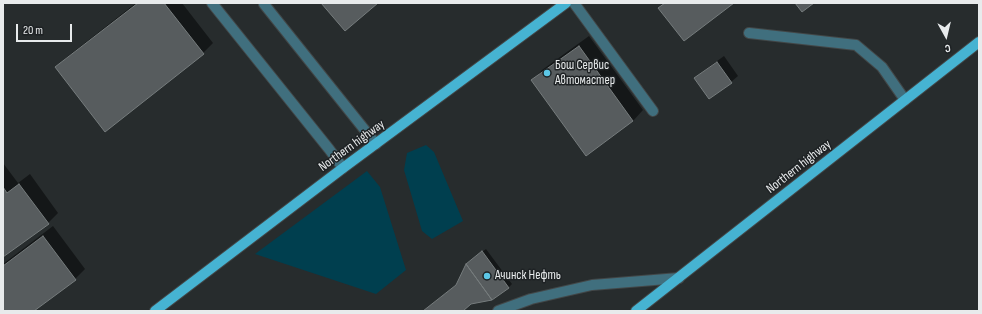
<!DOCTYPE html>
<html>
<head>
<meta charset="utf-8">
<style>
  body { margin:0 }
  #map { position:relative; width:982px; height:314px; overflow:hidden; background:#272c2d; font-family:"Sofia Sans Condensed",sans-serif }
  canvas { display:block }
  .frame { position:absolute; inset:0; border:4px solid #e8ebec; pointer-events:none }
  .north { position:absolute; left:926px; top:16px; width:40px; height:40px; -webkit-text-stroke:3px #1e2224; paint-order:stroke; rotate:172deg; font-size:11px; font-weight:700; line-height:16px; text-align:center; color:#e8ebec }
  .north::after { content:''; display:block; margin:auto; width:14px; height:18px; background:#e8ebec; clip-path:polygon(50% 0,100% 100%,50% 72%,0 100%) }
  .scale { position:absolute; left:16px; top:24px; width:56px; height:18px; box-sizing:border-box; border:2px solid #e8ebec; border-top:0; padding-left:5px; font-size:12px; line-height:14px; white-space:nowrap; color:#e8ebec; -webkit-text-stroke:3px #1e2224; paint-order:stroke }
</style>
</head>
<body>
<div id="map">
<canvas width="982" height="314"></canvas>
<div class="frame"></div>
<div class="north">С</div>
<div class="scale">20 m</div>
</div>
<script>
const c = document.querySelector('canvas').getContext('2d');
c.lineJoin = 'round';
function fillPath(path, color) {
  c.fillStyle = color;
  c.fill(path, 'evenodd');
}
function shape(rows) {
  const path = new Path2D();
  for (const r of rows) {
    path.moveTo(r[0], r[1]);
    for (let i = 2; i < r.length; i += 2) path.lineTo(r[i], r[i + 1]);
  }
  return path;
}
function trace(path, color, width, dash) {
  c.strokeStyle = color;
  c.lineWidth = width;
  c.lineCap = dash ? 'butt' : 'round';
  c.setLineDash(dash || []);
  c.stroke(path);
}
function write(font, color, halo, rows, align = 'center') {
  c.font = font + ' "Sofia Sans Condensed",sans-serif';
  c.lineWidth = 3;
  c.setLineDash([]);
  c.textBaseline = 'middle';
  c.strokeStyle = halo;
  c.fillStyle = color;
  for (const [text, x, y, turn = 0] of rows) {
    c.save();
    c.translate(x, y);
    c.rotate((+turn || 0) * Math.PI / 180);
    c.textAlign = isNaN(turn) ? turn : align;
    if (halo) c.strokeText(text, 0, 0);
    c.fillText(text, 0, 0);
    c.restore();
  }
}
const green = shape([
  [426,145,434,152,463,221,432,239,422,231,404,170,407,153],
  [367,171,380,187,406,270,376,294,255,254]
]);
const shadow = shape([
  [136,3,182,3,213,43,203,53,56,67,67,57],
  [589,36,643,110,633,121,586,154,532,81,542,70],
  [724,56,738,76,731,82,695,78,702,72],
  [3,163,18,183,30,174,58,213,48,223,3,256],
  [53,226,85,269,75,279,32,311,3,311,3,264],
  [486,249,512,284,509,287,492,299,471,303,461,311,423,311,457,284,466,264]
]);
const building = shape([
  [138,3,164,3,204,54,105,132,55,67,138,3],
  [321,3,378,3,345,31,321,3],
  [665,3,734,3,684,41,658,8,665,3],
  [795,3,814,3,802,12,795,3],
  [579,46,633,121,586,156,531,80,579,46],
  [717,62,732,83,709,99,694,78,717,62],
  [19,184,49,224,3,257,3,187,7,193,19,184],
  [43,236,76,280,34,311,3,311,3,266,43,236],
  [482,251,509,288,492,300,466,264,482,251],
  [466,264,492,300,471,304,463,311,423,311,456,285,466,264]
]);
const minor = shape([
  [212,3,329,149,343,168],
  [574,3,653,111],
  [264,4,376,144],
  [749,33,856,45,882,67,905,100],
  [498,311,531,299,592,285,679,278]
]);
const major = shape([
  [155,311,343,168,566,3],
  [636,311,979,42]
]);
const markers = [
  [547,73,4,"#5cc7e7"],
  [487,276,4,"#5cc7e7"]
];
const poiNames = [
  ["Бош Сервис",555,66],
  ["Автомастер",555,81],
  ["Ачинск Нефть",495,276]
];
const streetNames = [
  ["Northern highway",352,146,-36],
  ["Northern highway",799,167,-38]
];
fillPath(green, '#003f4f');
fillPath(shadow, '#0007');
fillPath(building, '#575c5e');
trace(building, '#767c7d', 1);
trace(minor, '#424748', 12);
trace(major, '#424748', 12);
trace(minor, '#406f7e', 10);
trace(major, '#46b3d2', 10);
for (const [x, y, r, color] of markers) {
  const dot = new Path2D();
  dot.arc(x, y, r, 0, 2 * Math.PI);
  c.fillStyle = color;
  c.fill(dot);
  trace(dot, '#1e2224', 1.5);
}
write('13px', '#e8ebec', '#1e2224', poiNames, 'left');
write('13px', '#e8ebec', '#1e2224', streetNames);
</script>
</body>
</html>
